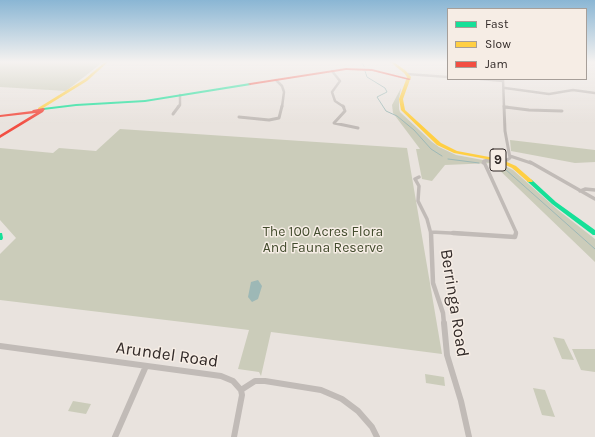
<!DOCTYPE html>
<html>
<head>
<meta charset="utf-8">
<style>
  body { margin:0 }
  #map { position:relative; width:595px; height:437px; overflow:hidden; background:#e9e3de; font-family:Karla,sans-serif }
  canvas { display:block }
  .legend { position:absolute; left:447px; top:8px; width:140px; height:72px; box-sizing:border-box; background:#f6ede5; border:1px solid #a79f99; margin:0; padding:5px 7px; list-style:none; font-size:12px; color:#312927 }
  .legend li { display:flex; align-items:center; gap:8px; height:20px }
  .legend b { width:20px; border:1px solid #a79f99 }
</style>
</head>
<body>
<div id="map">
<canvas width="595" height="437"></canvas>
<ul class="legend">
<li><b style="height:5px;background:#16e098"></b>Fast</li>
<li><b style="height:5px;background:#ffcf43"></b>Slow</li>
<li><b style="height:5px;background:#f24e42"></b>Jam</li>
</ul>
</div>
<script>
const c = document.querySelector('canvas').getContext('2d');
c.lineJoin = 'round';
function fillPath(path, color) {
  c.fillStyle = color;
  c.fill(path, 'evenodd');
}
function shape(rows) {
  const path = new Path2D();
  for (const r of rows) {
    path.moveTo(r[0], r[1]);
    for (let i = 2; i < r.length; i += 2) path.lineTo(r[i], r[i + 1]);
  }
  return path;
}
function trace(path, color, width, dash) {
  c.strokeStyle = color;
  c.lineWidth = width;
  c.lineCap = dash ? 'butt' : 'round';
  c.setLineDash(dash || []);
  c.stroke(path);
}
function write(font, color, halo, rows, align = 'center') {
  c.font = font + ' Karla,sans-serif';
  c.lineWidth = 3;
  c.setLineDash([]);
  c.textBaseline = 'middle';
  c.strokeStyle = halo;
  c.fillStyle = color;
  for (const [text, x, y, turn = 0] of rows) {
    c.save();
    c.translate(x, y);
    c.rotate((+turn || 0) * Math.PI / 180);
    c.textAlign = isNaN(turn) ? turn : align;
    if (halo) c.strokeText(text, 0, 0);
    c.fillText(text, 0, 0);
    c.restore();
  }
}
const green = shape([
  [0,62,103,62,66,91,0,87],
  [401,88,399,99,399,109,400,112,432,142,439,147,456,155,499,163,513,170,558,210,595,239,595,262,492,163,445,165,432,181,422,179,416,149,420,149,393,113,392,105],
  [120,129,407,148,442,354,271,332,261,376,259,372,238,369,249,330,0,300,0,254,16,238,0,220,0,148,53,153,59,148,96,151],
  [510,140,595,150,595,162,575,163,511,151],
  [553,337,564,339,574,360,562,359],
  [572,349,595,349,595,372,581,370],
  [425,374,444,377,445,386,426,383],
  [533,388,545,390,555,417,542,415],
  [73,401,91,404,86,414,68,411]
]);
const water = shape([
  [258,280,262,286,258,299,252,302,248,297,251,282]
]);
const stream = shape([
  [361,62,364,66],
  [365,71,367,77,385,88,387,92,377,97,386,111,397,116,414,130,431,149,442,156],
  [448,159,479,163],
  [499,168,505,169,595,249]
]);
const streetFar4 = shape([
  [332,71,340,81,332,92,335,101,344,107],
  [407,74,448,77],
  [480,79,503,81],
  [503,79,504,107],
  [276,80,282,86,284,92,282,107],
  [505,88,549,94,573,90,595,93],
  [178,107,180,105,180,95],
  [505,107,508,107]
]);
const streetFar3 = shape([
  [343,106,345,111,334,123,358,128],
  [505,107,529,110,562,111],
  [173,114,179,106],
  [239,117,269,120,279,118,282,106],
  [510,156,531,163],
  [483,163,484,161,488,160,504,162,510,158,505,131,504,106]
]);
const streetFar2 = shape([
  [484,162,516,232,516,234],
  [530,162,595,199],
  [419,177,415,179,419,186,418,201,427,219,431,234],
  [580,191,585,189,595,190],
  [431,232,470,234]
]);
const streetFar1 = shape([
  [431,233,433,283,443,313,444,324],
  [453,233,515,237,516,233]
]);
const street = shape([
  [444,323,447,355,461,401,469,437],
  [0,346,221,376,233,381,241,390,255,381,265,381,321,390,342,399,358,411,372,427,377,437],
  [115,437,146,366],
  [234,437,242,395,241,390]
]);
const fast = shape([
  [250,83,251,83,251,85,145,102,76,106,43,110,41,109,43,108,76,104,145,100,250,83],
  [530,179,532,180,556,202,595,230,595,235,593,235,552,204,528,182,527,181,530,179],
  [0,233,2,233,3,238,2,240,0,240,0,233]
]);
const slow = shape([
  [105,62,108,62,87,81,40,110,38,110,38,108,85,79,105,62],
  [390,62,394,62,406,71,411,77,403,99,405,110,441,143,457,151,500,159,516,166,532,180,533,181,532,182,528,182,512,168,497,161,454,153,437,145,401,110,399,99,407,77,404,73,390,62]
]);
const jam = shape([
  [346,68,372,69,411,79,409,80,372,71,346,70,250,85,248,84,250,83,346,68],
  [43,108,45,109,43,112,0,138,0,135,36,113,0,117,0,115,32,111,33,110,43,108]
]);
const shields = [
  [498,160,16]
];
const shieldNames = [
  ["9",498,160]
];
const parkNames = [
  ["The 100 Acres Flora",323,232],
  ["And Fauna Reserve",323,248]
];
const nearStreetnames = [
  ["Berringa Road",454,303,81],
  ["Arundel Road",167,355,8]
];
fillPath(green, '#cbccba');
fillPath(water, '#9db8b6');
trace(stream, '#9db8b6', 1);
trace(streetFar4, '#c1bbb7', 2.5);
trace(streetFar3, '#c1bbb7', 3);
trace(streetFar2, '#c1bbb7', 3.5);
trace(streetFar1, '#c1bbb7', 4.5);
trace(street, '#c1bbb7', 6);
fillPath(fast, '#16e098');
fillPath(slow, '#ffcf43');
fillPath(jam, '#f24e42');
const sky = c.createLinearGradient(0, 0, 0, 124);
sky.addColorStop(0, '#8ab6d4');
sky.addColorStop(0.5, '#f5f2f0');
sky.addColorStop(1, '#f5f2f000');
c.fillStyle = sky;
c.fillRect(0, 0, 595, 124);
for (const [x, y, w] of shields) {
  const box = new Path2D();
  box.roundRect(x - w / 2, y - 11, w, 22, 3);
  c.fillStyle = '#f6ede5';
  c.fill(box);
  trace(box, '#312927', 1);
}
write('bold 13px', '#312927', null, shieldNames);
write('14px', '#434c2e', '#f6ede5', parkNames);
write('17px', '#312927', '#f6ede5', nearStreetnames);
</script>
</body>
</html>
